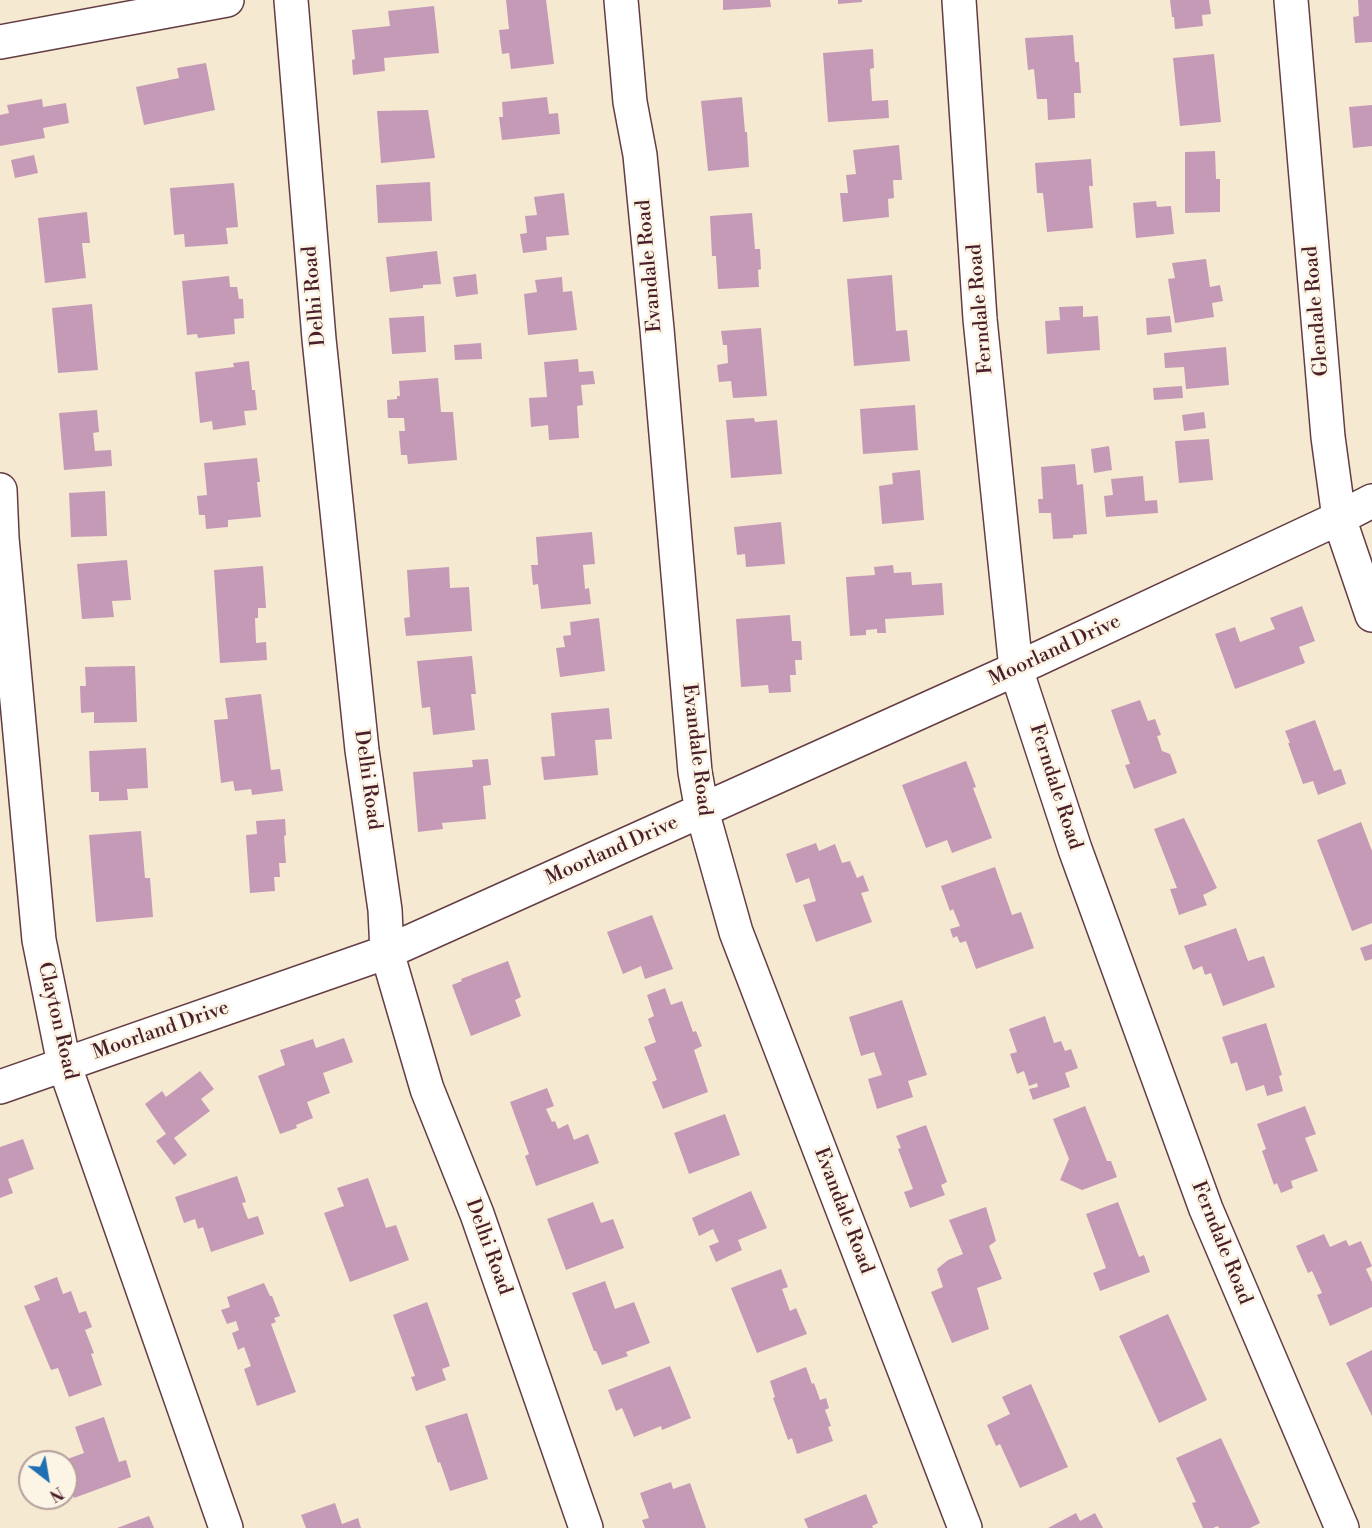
<!DOCTYPE html>
<html>
<head>
<meta charset="utf-8">
<style>
  body { margin:0 }
  #map { position:relative; width:1372px; height:1528px; overflow:hidden; background:#f6e9d1; font-family:"Libre Bodoni",serif }
  canvas { display:block }
  .north { position:absolute; left:18px; top:1450px; width:60px; height:60px; box-sizing:border-box; background:#fcf5e5; border:2px solid #b59f9b; border-radius:50%; rotate:149deg; font-size:16px; font-weight:700; line-height:24px; text-align:center; color:#4a1f2b }
  .north::after { content:''; display:block; margin:auto; width:21px; height:27px; background:#1f6fb2; clip-path:polygon(50% 0,100% 100%,50% 72%,0 100%) }
</style>
</head>
<body>
<div id="map">
<canvas width="1372" height="1528"></canvas>
<div class="north">N</div>
</div>
<script>
const c = document.querySelector('canvas').getContext('2d');
c.lineJoin = 'round';
function fillPath(path, color) {
  c.fillStyle = color;
  c.fill(path, 'evenodd');
}
function shape(rows) {
  const path = new Path2D();
  for (const r of rows) {
    path.moveTo(r[0], r[1]);
    for (let i = 2; i < r.length; i += 2) path.lineTo(r[i], r[i + 1]);
  }
  return path;
}
function trace(path, color, width, dash) {
  c.strokeStyle = color;
  c.lineWidth = width;
  c.lineCap = dash ? 'butt' : 'round';
  c.setLineDash(dash || []);
  c.stroke(path);
}
function write(font, color, halo, rows, align = 'center') {
  c.font = font + ' "Libre Bodoni",serif';
  c.lineWidth = 5;
  c.setLineDash([]);
  c.textBaseline = 'middle';
  c.strokeStyle = halo;
  c.fillStyle = color;
  for (const [text, x, y, turn = 0] of rows) {
    c.save();
    c.translate(x, y);
    c.rotate((+turn || 0) * Math.PI / 180);
    c.textAlign = isNaN(turn) ? turn : align;
    if (halo) c.strokeText(text, 0, 0);
    c.fillText(text, 0, 0);
    c.restore();
  }
}
const building = shape([
  [506,0,546,0,554,64,511,69,509,53,502,54,499,30,509,29],
  [723,0,770,0,771,7,723,10],
  [838,0,862,0,862,2,838,4],
  [1170,0,1209,0,1211,14,1202,15,1203,26,1175,29,1174,17,1172,17],
  [1358,0,1372,0,1372,42,1355,43,1353,17,1359,16],
  [434,6,439,53,384,58,385,71,353,75,352,60,355,59,352,30,390,26,388,11],
  [1073,35,1075,62,1079,62,1081,93,1074,93,1075,118,1048,120,1047,99,1037,99,1034,69,1028,70,1025,38],
  [873,49,874,68,870,69,872,101,888,100,889,118,828,122,823,53],
  [1214,54,1221,122,1180,126,1173,58],
  [206,63,215,110,144,125,136,87,179,78,177,68],
  [547,97,549,114,558,113,560,134,502,140,499,117,503,117,502,102],
  [742,97,745,132,747,132,749,167,708,171,701,101],
  [42,99,43,107,66,103,69,123,43,128,45,138,0,146,0,115,9,113,7,105],
  [1372,105,1372,146,1353,148,1349,107],
  [428,110,435,158,381,163,377,111],
  [899,145,902,180,893,180,894,198,888,199,889,217,843,222,840,193,848,193,846,175,856,174,853,150],
  [1215,151,1216,179,1220,179,1220,212,1185,213,1185,152],
  [34,155,38,173,15,178,11,160],
  [1091,159,1093,186,1089,186,1093,228,1047,232,1043,193,1037,193,1035,163],
  [430,182,432,221,378,223,376,185],
  [234,183,238,227,226,228,228,244,185,247,184,234,174,235,170,188],
  [564,193,569,235,546,237,547,250,523,253,520,234,527,233,525,216,537,215,534,197],
  [1156,201,1157,207,1171,206,1174,234,1136,238,1133,203],
  [87,212,90,243,82,243,86,278,45,283,38,218],
  [752,213,755,249,760,249,761,269,758,270,759,287,718,289,716,256,712,256,710,216],
  [437,251,441,284,423,285,423,288,390,292,386,257],
  [1206,259,1210,287,1220,285,1223,301,1212,303,1214,317,1175,323,1168,279,1175,278,1172,263],
  [476,274,478,294,456,297,453,277],
  [892,275,896,331,907,330,910,361,854,366,847,279],
  [229,276,230,287,237,287,239,299,243,299,244,318,234,319,235,334,198,338,197,334,187,335,182,281],
  [562,277,563,292,572,291,577,330,528,335,524,294,537,292,535,280],
  [92,304,98,370,58,373,52,308],
  [1083,306,1083,317,1098,316,1100,350,1047,354,1045,321,1060,320,1059,307],
  [424,316,426,352,392,354,389,318],
  [1170,316,1172,332,1147,335,1146,318],
  [761,328,767,396,733,398,731,381,719,382,717,365,728,363,727,345,723,345,721,331],
  [481,343,482,359,455,360,454,345],
  [1226,347,1229,385,1186,389,1184,367,1165,368,1164,353],
  [578,359,579,372,593,371,595,384,581,385,583,405,577,406,579,438,549,440,548,425,531,427,529,398,547,397,544,362],
  [249,361,252,390,255,390,257,410,244,411,246,425,213,430,212,421,200,423,195,372,234,367,233,363],
  [438,378,441,412,453,412,457,460,408,464,407,455,401,455,399,431,405,431,404,418,388,418,387,400,397,399,397,396,400,396,399,381],
  [1182,386,1183,398,1154,400,1153,388],
  [915,405,918,450,863,454,860,409],
  [97,410,99,432,93,433,95,451,111,450,112,466,64,470,59,413],
  [1204,412,1206,428,1184,431,1182,415],
  [754,418,755,422,777,420,782,474,731,478,726,420],
  [1209,439,1213,480,1179,483,1175,441],
  [1109,446,1112,470,1094,473,1091,449],
  [257,458,260,482,257,482,261,517,228,520,228,527,206,529,205,515,199,515,197,496,207,495,204,463],
  [1075,464,1077,485,1083,484,1087,534,1073,535,1073,538,1053,539,1051,513,1039,513,1038,499,1043,499,1041,467],
  [920,470,924,520,882,524,879,486,893,484,892,473],
  [1143,476,1145,501,1157,500,1158,513,1106,517,1104,496,1113,495,1111,479],
  [105,491,107,536,71,537,69,493],
  [781,522,785,564,746,567,745,554,737,555,734,527],
  [592,532,595,564,583,565,585,589,589,588,591,604,541,609,538,584,533,585,531,565,538,565,536,537],
  [127,560,131,600,112,601,114,617,82,619,77,564],
  [893,565,894,573,911,572,912,585,942,583,944,615,885,619,886,633,877,633,877,629,866,630,866,635,850,636,846,577,875,575,874,567],
  [263,566,266,608,258,608,258,618,255,618,256,643,266,642,267,660,220,663,214,570],
  [449,567,450,588,469,587,472,631,406,636,404,618,410,617,407,570],
  [1302,606,1315,641,1299,647,1305,663,1235,689,1215,634,1235,627,1240,642,1275,629,1270,618],
  [790,615,792,641,801,641,802,660,795,660,796,675,790,675,791,692,769,693,768,685,741,687,736,619],
  [599,618,605,671,560,677,556,648,565,647,563,636,571,635,570,622],
  [472,656,476,694,471,694,475,730,433,735,430,707,422,708,417,661],
  [135,666,137,722,94,723,94,712,81,713,80,686,86,686,85,667],
  [261,694,271,770,280,769,283,791,252,795,251,789,235,791,233,781,221,783,214,720,228,719,225,698],
  [1140,700,1148,721,1155,719,1161,735,1157,736,1162,751,1170,754,1177,773,1134,789,1125,765,1130,764,1111,710],
  [609,708,612,739,595,740,598,775,544,780,541,757,555,756,551,713],
  [1315,720,1334,771,1341,769,1346,784,1318,795,1313,781,1303,784,1288,743,1290,743,1285,731],
  [146,748,148,788,127,789,128,800,99,801,99,792,91,792,89,751],
  [488,759,491,785,483,786,486,819,442,823,443,829,418,832,413,772,473,767,472,760],
  [966,761,976,787,973,788,992,838,952,853,947,840,926,848,902,785],
  [1184,818,1217,888,1203,895,1207,905,1179,915,1170,889,1177,888,1154,829],
  [285,819,286,835,284,836,286,863,279,863,280,877,274,877,275,891,250,893,246,835,257,834,256,821],
  [1361,822,1372,851,1372,923,1352,931,1317,840],
  [141,831,145,878,150,878,153,917,96,922,89,835],
  [816,843,819,851,835,844,842,863,850,861,857,878,863,875,869,891,861,893,872,922,816,942,803,905,816,901,809,878,796,883,786,854],
  [995,867,1012,915,1021,912,1034,948,976,969,966,941,960,943,957,936,953,938,950,929,960,926,953,909,950,911,941,886],
  [652,915,673,969,645,979,641,966,623,974,607,932],
  [1236,928,1248,961,1264,956,1275,987,1223,1006,1211,973,1205,975,1202,966,1193,970,1184,946],
  [1372,944,1372,959,1365,961,1360,948],
  [508,961,521,997,515,1000,521,1016,471,1036,452,985,462,981,461,979],
  [665,988,671,1005,682,1001,693,1032,696,1031,702,1046,694,1050,708,1092,663,1109,652,1082,657,1080,644,1047,656,1042,648,1019,654,1016,647,995],
  [902,1000,927,1075,908,1081,913,1097,877,1109,868,1079,882,1075,874,1052,861,1056,849,1017],
  [1045,1016,1054,1043,1061,1041,1065,1051,1071,1049,1078,1068,1065,1073,1070,1087,1033,1100,1029,1089,1038,1087,1037,1083,1029,1086,1024,1071,1017,1074,1010,1054,1017,1052,1009,1029],
  [1266,1023,1282,1075,1279,1076,1283,1091,1267,1096,1264,1085,1246,1091,1237,1062,1231,1064,1222,1037],
  [344,1038,353,1062,323,1073,330,1093,307,1102,313,1118,296,1125,297,1128,280,1134,258,1076,285,1065,280,1050,313,1039,316,1048],
  [200,1071,214,1089,201,1099,210,1111,174,1138,187,1155,174,1165,156,1141,166,1134,145,1104,162,1091,166,1097],
  [547,1088,554,1106,546,1109,552,1122,555,1121,558,1129,568,1124,574,1140,588,1134,599,1163,536,1186,525,1156,529,1154,510,1102],
  [1085,1106,1107,1161,1111,1161,1117,1177,1082,1190,1060,1180,1069,1159,1053,1119],
  [1305,1106,1316,1134,1305,1138,1318,1171,1291,1181,1293,1188,1281,1193,1277,1183,1274,1185,1262,1151,1266,1149,1257,1124],
  [725,1114,740,1155,689,1174,674,1133],
  [926,1125,947,1182,941,1185,945,1195,910,1208,904,1192,913,1189,898,1149,901,1148,896,1136],
  [23,1139,34,1169,8,1179,13,1193,0,1198,0,1147],
  [237,1176,246,1202,242,1203,248,1219,258,1216,264,1234,211,1252,203,1227,198,1229,195,1219,184,1223,175,1197],
  [368,1178,386,1228,396,1225,409,1260,350,1282,324,1213,344,1206,337,1188],
  [751,1191,767,1228,738,1240,742,1250,716,1262,709,1246,719,1242,713,1229,699,1236,692,1218],
  [593,1202,601,1223,613,1219,624,1248,566,1270,547,1219],
  [1118,1202,1139,1257,1144,1255,1150,1272,1100,1291,1093,1273,1106,1268,1086,1214],
  [986,1207,996,1241,989,1246,1002,1279,977,1288,989,1329,952,1343,931,1292,943,1287,937,1269,948,1260,963,1254,949,1220],
  [1324,1234,1330,1247,1346,1240,1349,1246,1361,1241,1372,1266,1366,1269,1372,1282,1372,1307,1330,1326,1317,1295,1322,1293,1312,1271,1308,1273,1296,1246],
  [781,1269,788,1287,782,1289,790,1311,796,1308,807,1334,757,1353,731,1288],
  [57,1277,63,1294,71,1291,79,1313,86,1311,92,1327,85,1330,94,1353,91,1354,102,1385,69,1397,58,1368,51,1370,24,1306,40,1300,34,1286],
  [605,1281,615,1309,634,1302,650,1343,626,1352,628,1356,602,1365,596,1351,594,1351,572,1293],
  [264,1283,270,1296,272,1296,280,1316,274,1318,276,1322,271,1324,296,1392,257,1406,244,1369,251,1366,244,1347,238,1350,232,1333,239,1330,236,1321,227,1324,221,1310,230,1307,227,1297],
  [427,1302,450,1366,442,1369,446,1380,416,1391,411,1377,415,1376,393,1315],
  [1168,1314,1207,1400,1159,1423,1119,1336],
  [1372,1350,1372,1416,1346,1363],
  [670,1366,691,1418,662,1430,661,1426,634,1437,622,1408,616,1411,608,1390],
  [806,1367,812,1384,814,1383,820,1400,826,1398,829,1408,825,1410,831,1426,828,1427,833,1441,797,1454,792,1438,788,1440,773,1398,775,1397,770,1381],
  [1031,1384,1068,1467,1020,1488,1000,1444,996,1446,987,1425,1010,1414,1002,1397],
  [467,1413,488,1479,450,1491,440,1462,438,1463,425,1426],
  [104,1417,119,1462,126,1460,131,1477,74,1498,66,1476,66,1462,59,1462,84,1453,75,1427],
  [1221,1438,1260,1523,1250,1528,1219,1528,1218,1526,1213,1528,1203,1528,1192,1503,1196,1502,1176,1458],
  [671,1482,673,1489,690,1483,706,1528,645,1528,642,1520,649,1518,640,1493],
  [866,1494,878,1523,872,1526,873,1528,808,1528,804,1519],
  [335,1503,342,1524,358,1518,361,1528,306,1528,301,1515],
  [1076,1513,1080,1521,1095,1513,1103,1528,1048,1528],
  [149,1516,154,1528,117,1528]
]);
const minor = shape([
  [291,0,319,339,362,750,385,910,387,952,427,1089,477,1214,586,1528],
  [621,0,630,102,640,155,657,329,695,772,702,811,736,932,965,1528],
  [959,0,980,319,1016,669,1075,849,1206,1209,1342,1528],
  [1291,0,1328,437,1339,518,1372,615],
  [0,490,2,538,39,940,64,1064,226,1528],
  [0,1087,387,952,1016,669,1339,518,1372,501]
]);
const tertiary = shape([
  [0,42,227,0]
]);
const streetNames = [
  ["Evandale Road",650,266,-95],
  ["Delhi Road",315,296,-95],
  ["Ferndale Road",981,309,-95],
  ["Glendale Road",1317,311,-95],
  ["Moorland Drive",1055,651,-25],
  ["Evandale Road",696,750,83],
  ["Delhi Road",367,780,82],
  ["Ferndale Road",1055,787,72],
  ["Moorland Drive",612,851,-24],
  ["Clayton Road",57,1021,77],
  ["Moorland Drive",161,1031,-19],
  ["Evandale Road",843,1211,69],
  ["Ferndale Road",1221,1243,68],
  ["Delhi Road",488,1247,70]
];
fillPath(building, '#c59ab6');
trace(minor, '#643d44', 36);
trace(tertiary, '#643d44', 36);
trace(minor, '#fff', 33);
trace(tertiary, '#fff', 33);
write('20px', '#4a1f2b', '#fcf5e5', streetNames);
</script>
</body>
</html>
